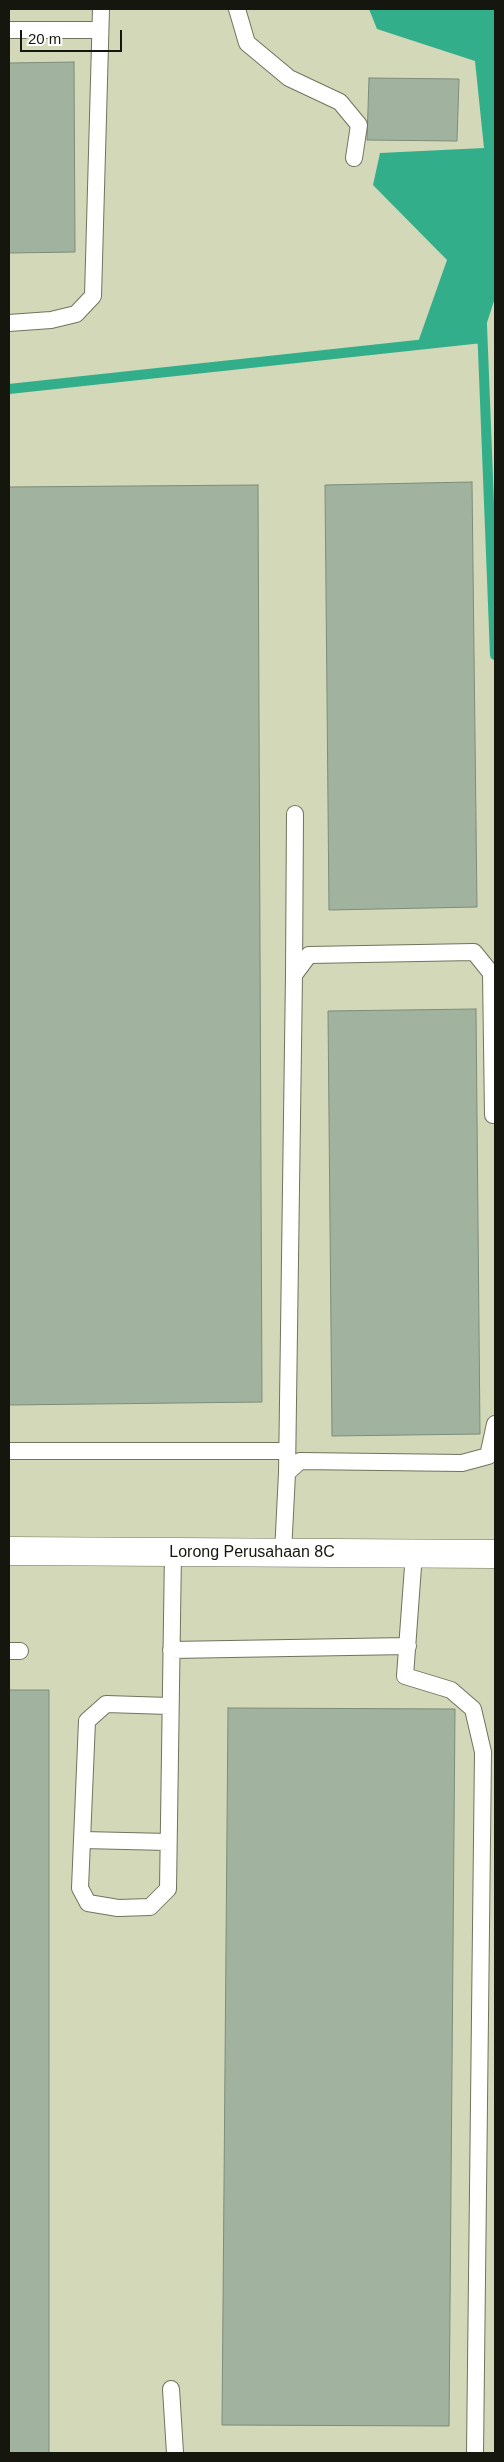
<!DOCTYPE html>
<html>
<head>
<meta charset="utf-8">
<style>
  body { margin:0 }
  #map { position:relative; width:504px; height:2462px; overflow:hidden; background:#dfe3c9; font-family:Helvetica,sans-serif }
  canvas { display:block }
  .frame { position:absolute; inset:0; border:10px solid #15160d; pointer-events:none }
  .scale { position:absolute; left:20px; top:30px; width:102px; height:22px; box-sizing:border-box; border:2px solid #15160d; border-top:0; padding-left:6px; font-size:15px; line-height:18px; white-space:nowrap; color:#15160d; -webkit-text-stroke:4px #fff; paint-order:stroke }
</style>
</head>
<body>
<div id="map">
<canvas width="504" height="2462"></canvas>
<div class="frame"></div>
<div class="scale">20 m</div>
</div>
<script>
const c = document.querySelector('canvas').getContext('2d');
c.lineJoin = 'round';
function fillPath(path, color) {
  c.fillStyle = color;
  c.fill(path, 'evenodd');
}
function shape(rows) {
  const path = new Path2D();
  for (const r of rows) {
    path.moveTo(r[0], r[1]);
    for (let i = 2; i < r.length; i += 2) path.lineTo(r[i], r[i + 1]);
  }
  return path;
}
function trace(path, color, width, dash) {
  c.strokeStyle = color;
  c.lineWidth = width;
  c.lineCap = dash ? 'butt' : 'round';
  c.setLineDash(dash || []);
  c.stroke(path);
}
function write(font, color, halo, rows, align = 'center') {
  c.font = font + ' Helvetica,sans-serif';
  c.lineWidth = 4;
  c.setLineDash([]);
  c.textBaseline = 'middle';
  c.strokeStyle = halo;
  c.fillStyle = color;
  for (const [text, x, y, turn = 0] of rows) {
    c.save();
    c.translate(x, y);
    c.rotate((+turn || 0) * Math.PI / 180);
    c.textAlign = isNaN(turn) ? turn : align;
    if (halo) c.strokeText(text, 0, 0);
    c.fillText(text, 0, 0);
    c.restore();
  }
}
const built = shape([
  [9,9,495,9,495,2453,9,2453]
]);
const water = shape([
  [369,9,495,9,495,298,482,338,417,345,447,260,373,185,380,153,484,148,475,61,377,29]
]);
const stream = shape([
  [482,325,495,655],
  [9,389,482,338]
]);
const building = shape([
  [74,62,75,252,9,253,9,63,74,62],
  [369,78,459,79,457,141,367,140,369,78],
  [472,482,477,907,329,910,325,485,472,482],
  [258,485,262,1402,9,1405,9,487,258,485],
  [476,1009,480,1434,332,1436,328,1011,476,1009],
  [9,1690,49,1690,49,2453,9,2453,9,1690],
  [228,1708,455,1709,449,2426,222,2425,228,1708]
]);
const service = shape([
  [237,9,247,43,289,78,340,102,359,125,354,158],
  [9,30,100,30],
  [9,323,51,320,76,314,93,296,101,9],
  [294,975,295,814],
  [9,1451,287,1451],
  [287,1473,294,975,309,955,474,952,491,973,493,1115],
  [283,1553,287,1473,300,1461,462,1463,488,1456,495,1424],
  [414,1553,405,1676,451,1690,473,1709,483,1752,475,2453],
  [171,1650,408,1646],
  [9,1651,20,1651],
  [169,1706,106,1704,87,1721,80,1888,88,1903,118,1908,150,1907,168,1889,173,1552],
  [83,1840,168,1842],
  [171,2389,175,2453]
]);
const minor = shape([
  [9,1551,495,1554]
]);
const streetNames = [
  ["Lorong Perusahaan 8C",252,1553]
];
fillPath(built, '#d3d8b8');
fillPath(water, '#32ae8b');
trace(stream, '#32ae8b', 10);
fillPath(building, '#a1b39f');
trace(building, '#7c8d7a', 1);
trace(service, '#70745d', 18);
trace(minor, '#70745d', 29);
trace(service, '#fff', 16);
trace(minor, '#fff', 28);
write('16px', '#15160d', '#fff', streetNames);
</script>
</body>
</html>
